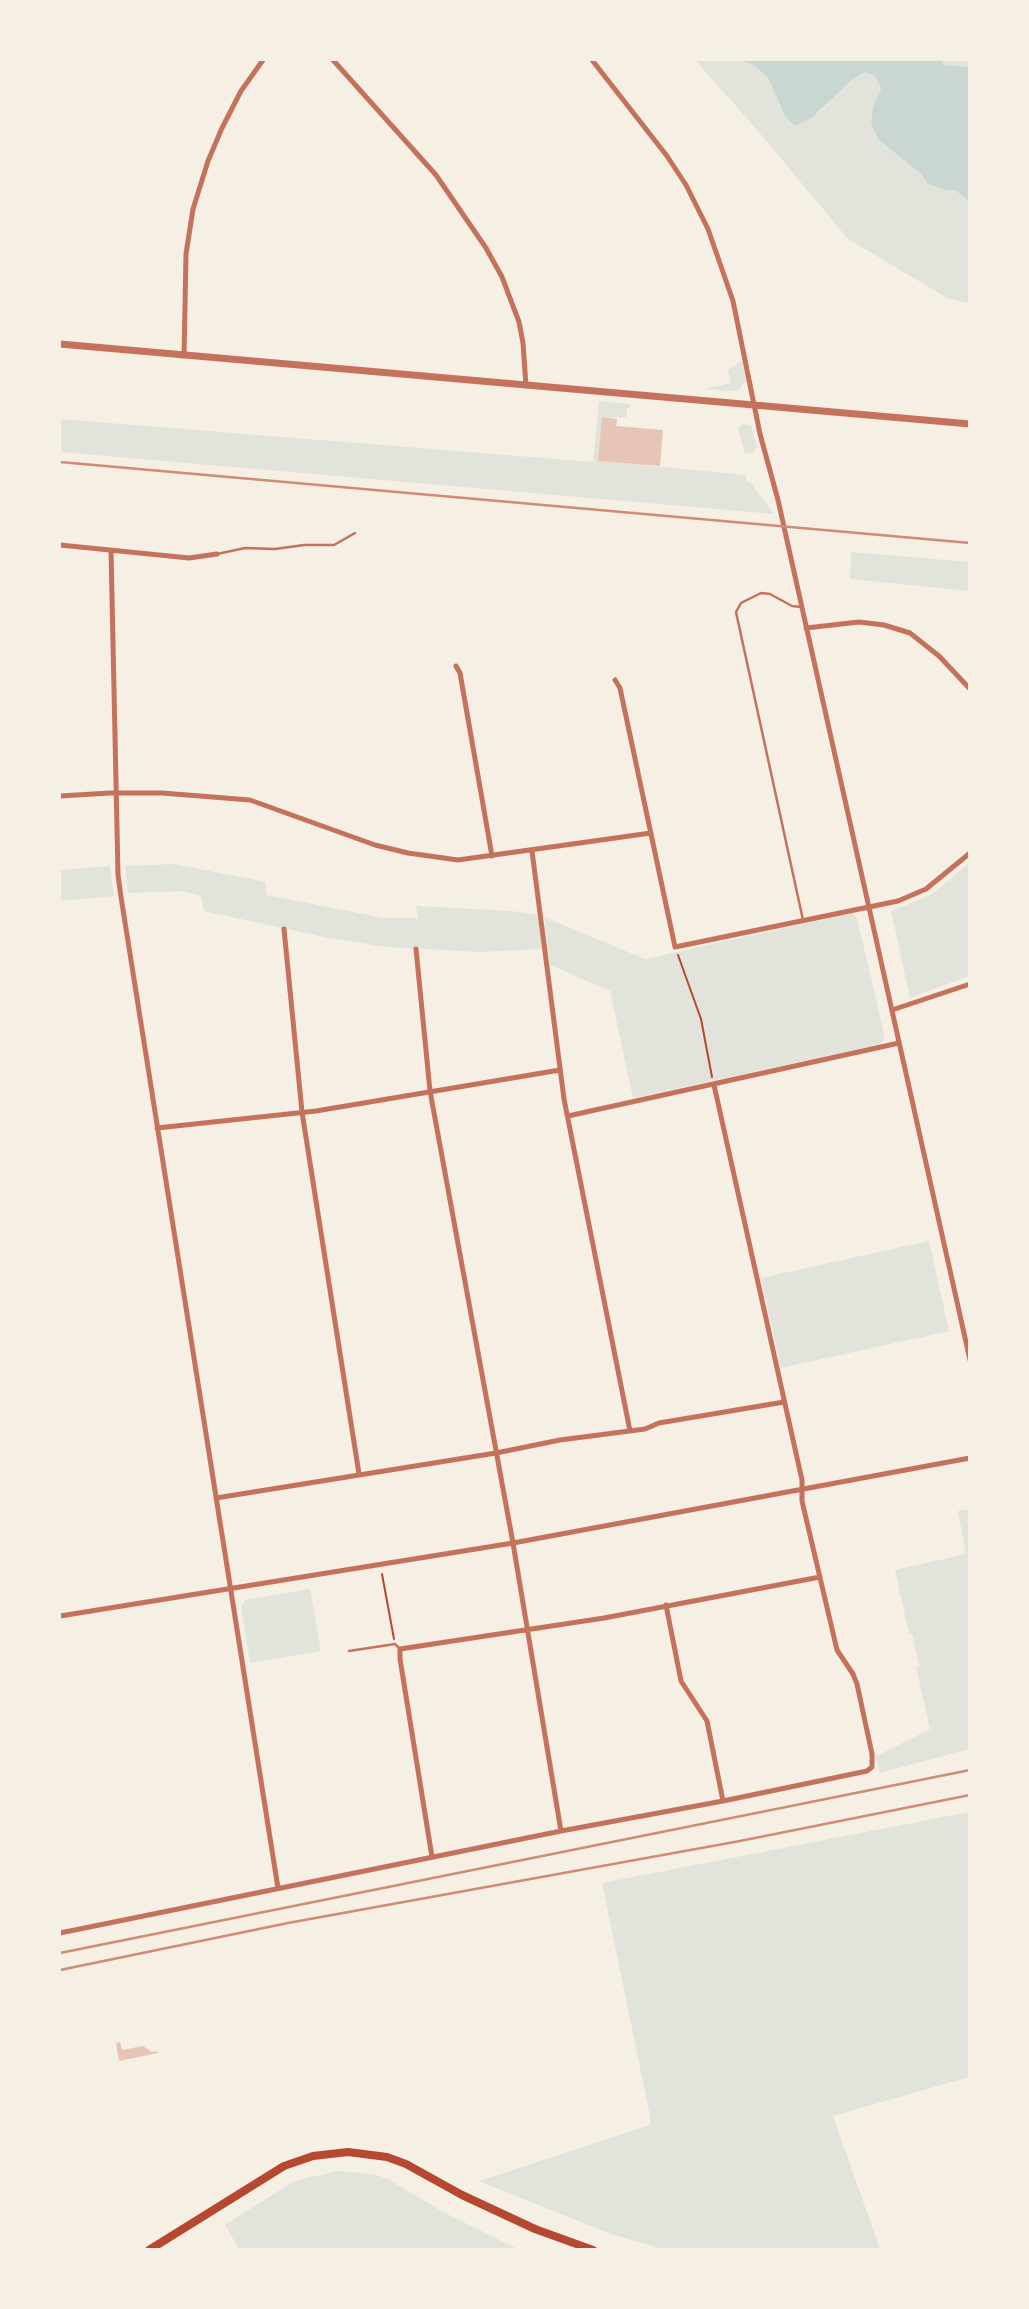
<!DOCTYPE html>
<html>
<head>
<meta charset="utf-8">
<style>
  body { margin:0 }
  #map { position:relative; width:1029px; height:2309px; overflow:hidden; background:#f6efe4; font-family:Cabin,sans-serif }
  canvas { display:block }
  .frame { position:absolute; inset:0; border:61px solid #f6efe4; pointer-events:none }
</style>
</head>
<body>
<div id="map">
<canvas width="1029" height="2309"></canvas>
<div class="frame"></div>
</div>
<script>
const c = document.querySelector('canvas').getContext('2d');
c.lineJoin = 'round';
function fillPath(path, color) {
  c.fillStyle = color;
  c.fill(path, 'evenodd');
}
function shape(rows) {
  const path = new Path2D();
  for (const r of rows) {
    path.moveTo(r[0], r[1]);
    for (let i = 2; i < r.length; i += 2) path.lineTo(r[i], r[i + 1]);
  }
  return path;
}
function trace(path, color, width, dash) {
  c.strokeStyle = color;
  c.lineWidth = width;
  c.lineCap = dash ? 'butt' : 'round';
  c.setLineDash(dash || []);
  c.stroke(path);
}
const green = shape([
  [695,60,740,60,755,66,768,78,786,118,796,126,819,113,852,80,864,72,875,76,881,89,871,117,878,139,922,175,928,184,947,191,955,190,969,201,969,303,949,299,848,239,758,131],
  [923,60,969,60,969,67,944,65,943,60],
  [742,361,747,382,741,385,741,388,734,391,706,389,731,383,728,370],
  [599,401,630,404,630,408,627,408,627,417,602,418,599,461,746,475,746,481,750,482,774,514,60,452,60,419,593,462],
  [742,424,751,425,757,447,753,452,745,454,738,428],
  [851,552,969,562,969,591,850,579],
  [969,863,969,976,910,998,891,911,931,895],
  [174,864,265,882,267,895,384,918,418,918,416,906,512,911,538,915,542,949,479,952,387,947,324,937,204,911,201,896,181,891,128,893,125,866],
  [110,866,114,896,60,901,60,870],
  [852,913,857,918,885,1038,881,1044,633,1098,610,991,550,965,544,917,645,959],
  [929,1241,949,1331,781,1368,761,1278],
  [969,1509,969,1749,880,1773,876,1756,930,1729,916,1667,919,1666,912,1633,909,1634,895,1570,966,1554,958,1511],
  [310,1589,321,1651,250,1663,241,1606,245,1600],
  [969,1812,969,2077,833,2116,880,2249,663,2249,611,2234,479,2181,650,2125,650,2116,602,1883],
  [338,2171,372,2174,386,2178,445,2213,518,2249,239,2249,225,2225,294,2181]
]);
const water = shape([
  [740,60,942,60,944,65,969,67,969,201,955,190,947,191,928,184,922,175,878,139,871,123,873,107,881,89,875,76,864,72,852,80,812,118,795,126,786,118,768,78,755,66]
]);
const building = shape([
  [602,417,617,419,616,426,663,430,660,466,598,461],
  [120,2042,122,2050,143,2046,152,2052,157,2051,158,2053,119,2061,116,2043]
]);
const path = shape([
  [678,955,701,1019,712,1077],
  [382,1574,394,1639]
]);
const service = shape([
  [217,554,245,548,275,549,304,545,334,545,355,533],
  [801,607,792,606,770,594,761,593,741,603,736,612,803,920],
  [349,1651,395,1644,400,1649]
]);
const minor = shape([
  [333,60,436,175,486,248,502,277,519,322,523,343,526,386],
  [592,60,667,156,686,185,708,229,733,301,760,434,778,500,970,1360],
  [184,356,186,254,193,209,208,161,222,128,241,91,263,60],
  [60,545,189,558,217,554],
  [111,550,118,875,121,897,278,1888],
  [806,628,859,622,884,625,910,633,939,656,970,689],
  [456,666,460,673,492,856],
  [615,680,620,688,675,947,898,901,926,889,970,853],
  [60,796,110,793,162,793,250,800,375,845,408,853,458,860,651,833],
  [532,851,564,1099,630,1431],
  [284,929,302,1112,359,1474],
  [416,949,430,1091,513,1543,561,1831],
  [892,1010,970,984],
  [568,1116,899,1043],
  [157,1128,316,1111,560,1070],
  [216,1498,496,1453,560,1440,645,1429,659,1423,784,1402],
  [666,1605,681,1681,707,1721,723,1801],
  [60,1616,513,1543,970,1458],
  [432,1857,400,1659,400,1649,604,1618,820,1577],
  [60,1933,561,1831,723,1801,867,1771,872,1767,872,1754,857,1684,853,1674,837,1650,802,1501,802,1480,714,1085]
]);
const tertiary = shape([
  [60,344,970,424]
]);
const secondary = shape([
  [149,2250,284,2166,313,2156,348,2152,387,2157,406,2164,462,2195,535,2229,593,2250]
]);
const rail = shape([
  [60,462,970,543],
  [60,1953,970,1770],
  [60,1970,288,1923,740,1841,970,1795]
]);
fillPath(green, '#e2e4dc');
fillPath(water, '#c9d6d2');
fillPath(building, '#e6c5b7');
trace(path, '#b5482f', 2);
trace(service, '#c5725c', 2.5);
trace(minor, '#c5725c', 5);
trace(tertiary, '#c5725c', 7);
trace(secondary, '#b5482f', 8);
trace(rail, '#cf8b77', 2.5);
</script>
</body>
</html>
